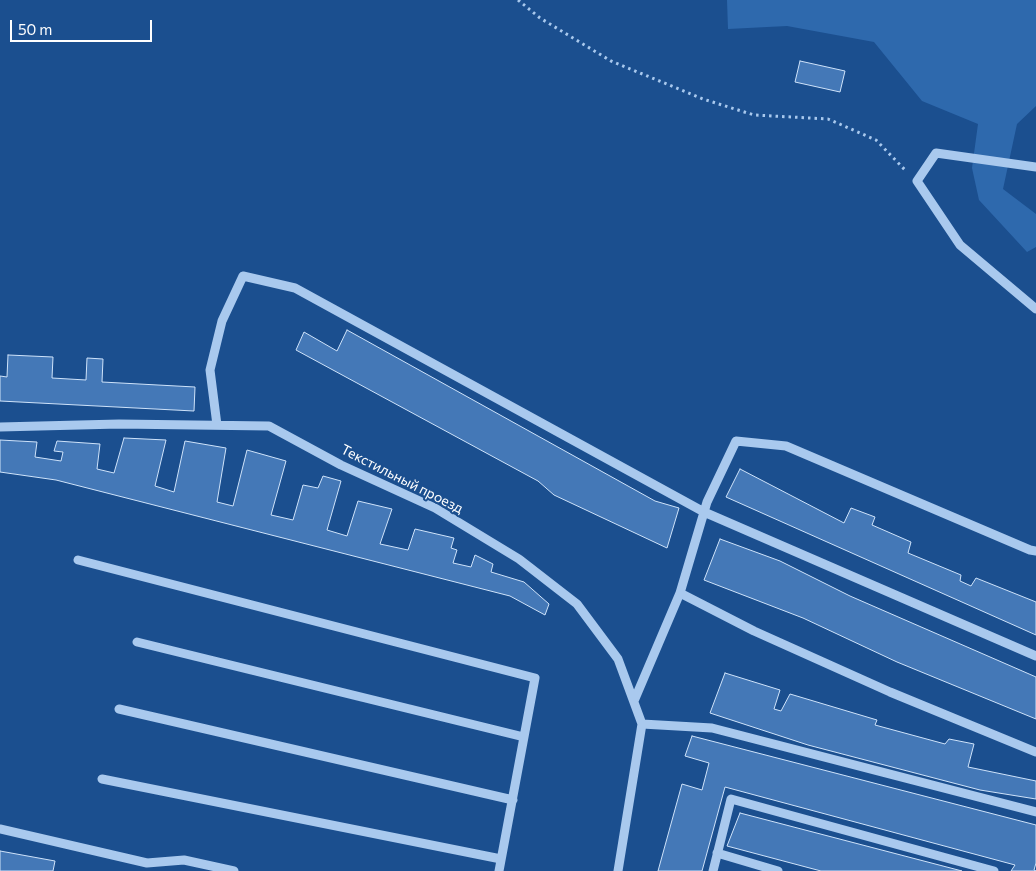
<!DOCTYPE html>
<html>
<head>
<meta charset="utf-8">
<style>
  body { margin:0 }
  #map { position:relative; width:1036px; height:871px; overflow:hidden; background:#1b4f8f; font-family:Commissioner,sans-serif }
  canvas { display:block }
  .scale { position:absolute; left:10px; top:20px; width:142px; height:22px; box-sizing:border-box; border:2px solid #fff; border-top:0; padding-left:6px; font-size:15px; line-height:18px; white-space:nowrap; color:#fff; -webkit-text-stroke:4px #1b4f8f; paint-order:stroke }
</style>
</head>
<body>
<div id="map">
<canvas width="1036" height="871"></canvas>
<div class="scale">50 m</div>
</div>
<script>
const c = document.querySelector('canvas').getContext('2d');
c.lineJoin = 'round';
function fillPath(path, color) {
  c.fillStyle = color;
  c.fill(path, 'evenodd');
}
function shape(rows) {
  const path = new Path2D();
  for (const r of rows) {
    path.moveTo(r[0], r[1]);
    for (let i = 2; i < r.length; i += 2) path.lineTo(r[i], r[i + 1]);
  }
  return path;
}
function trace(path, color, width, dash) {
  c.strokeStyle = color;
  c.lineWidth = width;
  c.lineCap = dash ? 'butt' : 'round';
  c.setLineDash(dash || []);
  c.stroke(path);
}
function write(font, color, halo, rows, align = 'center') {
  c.font = font + ' Commissioner,sans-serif';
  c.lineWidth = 4;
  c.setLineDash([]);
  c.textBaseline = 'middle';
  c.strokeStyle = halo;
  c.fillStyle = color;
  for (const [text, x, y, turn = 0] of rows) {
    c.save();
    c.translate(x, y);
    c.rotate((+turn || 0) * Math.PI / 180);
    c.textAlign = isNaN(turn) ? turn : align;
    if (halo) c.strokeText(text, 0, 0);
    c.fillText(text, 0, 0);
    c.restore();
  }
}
const green = shape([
  [727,0,1036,0,1036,106,1017,124,1003,189,1036,214,1036,247,1027,252,979,200,972,168,978,124,922,101,874,42,787,26,728,29]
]);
const building = shape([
  [800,61,845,71,840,92,795,82,800,61],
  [347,330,655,501,679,508,667,548,554,495,538,481,296,350,304,332,337,351,347,330],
  [8,355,53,357,52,378,86,380,87,358,103,359,102,382,195,387,194,411,0,401,0,376,7,377,8,355],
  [124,438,166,440,155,486,174,492,185,441,226,448,217,502,233,506,247,450,286,461,271,515,293,520,303,485,318,488,323,476,341,481,327,530,347,536,358,501,392,509,380,544,408,550,415,529,454,538,451,548,457,550,453,563,471,567,475,555,493,564,491,572,524,582,549,604,545,615,510,596,56,480,0,472,0,440,37,442,35,457,61,461,63,452,54,451,57,441,100,444,97,469,114,473,124,438],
  [740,469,844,523,851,508,875,517,872,525,911,542,908,553,961,575,960,581,971,586,976,578,1036,602,1036,635,726,497,740,469],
  [720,539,780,561,850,596,1036,677,1036,719,897,662,803,618,704,580,720,539],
  [725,673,780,690,774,709,781,711,790,694,877,720,875,725,945,744,949,739,974,744,968,767,1036,781,1036,799,980,790,808,745,710,713,725,673],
  [692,736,1036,825,1036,863,1034,870,1036,871,1011,871,1015,865,725,787,702,871,658,871,682,784,702,790,709,763,685,756,692,736],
  [740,813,962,871,821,871,727,846,740,813],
  [0,851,55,861,53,871,0,871,0,851]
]);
const path = shape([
  [518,0,540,18,611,61,703,99,754,115,828,119,876,140,907,172]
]);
const minor = shape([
  [1036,167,936,153,917,181,960,245,1036,309],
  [217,425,210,370,222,321,243,276,295,288,704,512,1036,656],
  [0,427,119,424,269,426,341,465,435,508,519,559,577,604,618,659,642,724,618,871],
  [78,560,535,678,499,871],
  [680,593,754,631,890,692,1036,752],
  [137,642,524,737],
  [634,701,680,593,707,502,736,441,786,446,1030,550,1036,551],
  [119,709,513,800],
  [642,724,712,728,1036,812],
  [102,779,501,859],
  [0,829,147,863,184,860,234,871],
  [717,853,778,871],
  [713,871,731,799,994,871]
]);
const streetNames = [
  ["Текстильный проезд",402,479,27]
];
fillPath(green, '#2e69ad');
fillPath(building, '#4478b7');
trace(building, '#cfe3fa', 1);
trace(path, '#a9c9ee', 3, [2.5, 4]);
trace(minor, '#a9c9ee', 9);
write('14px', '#fff', '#1b4f8f', streetNames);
</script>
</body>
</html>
